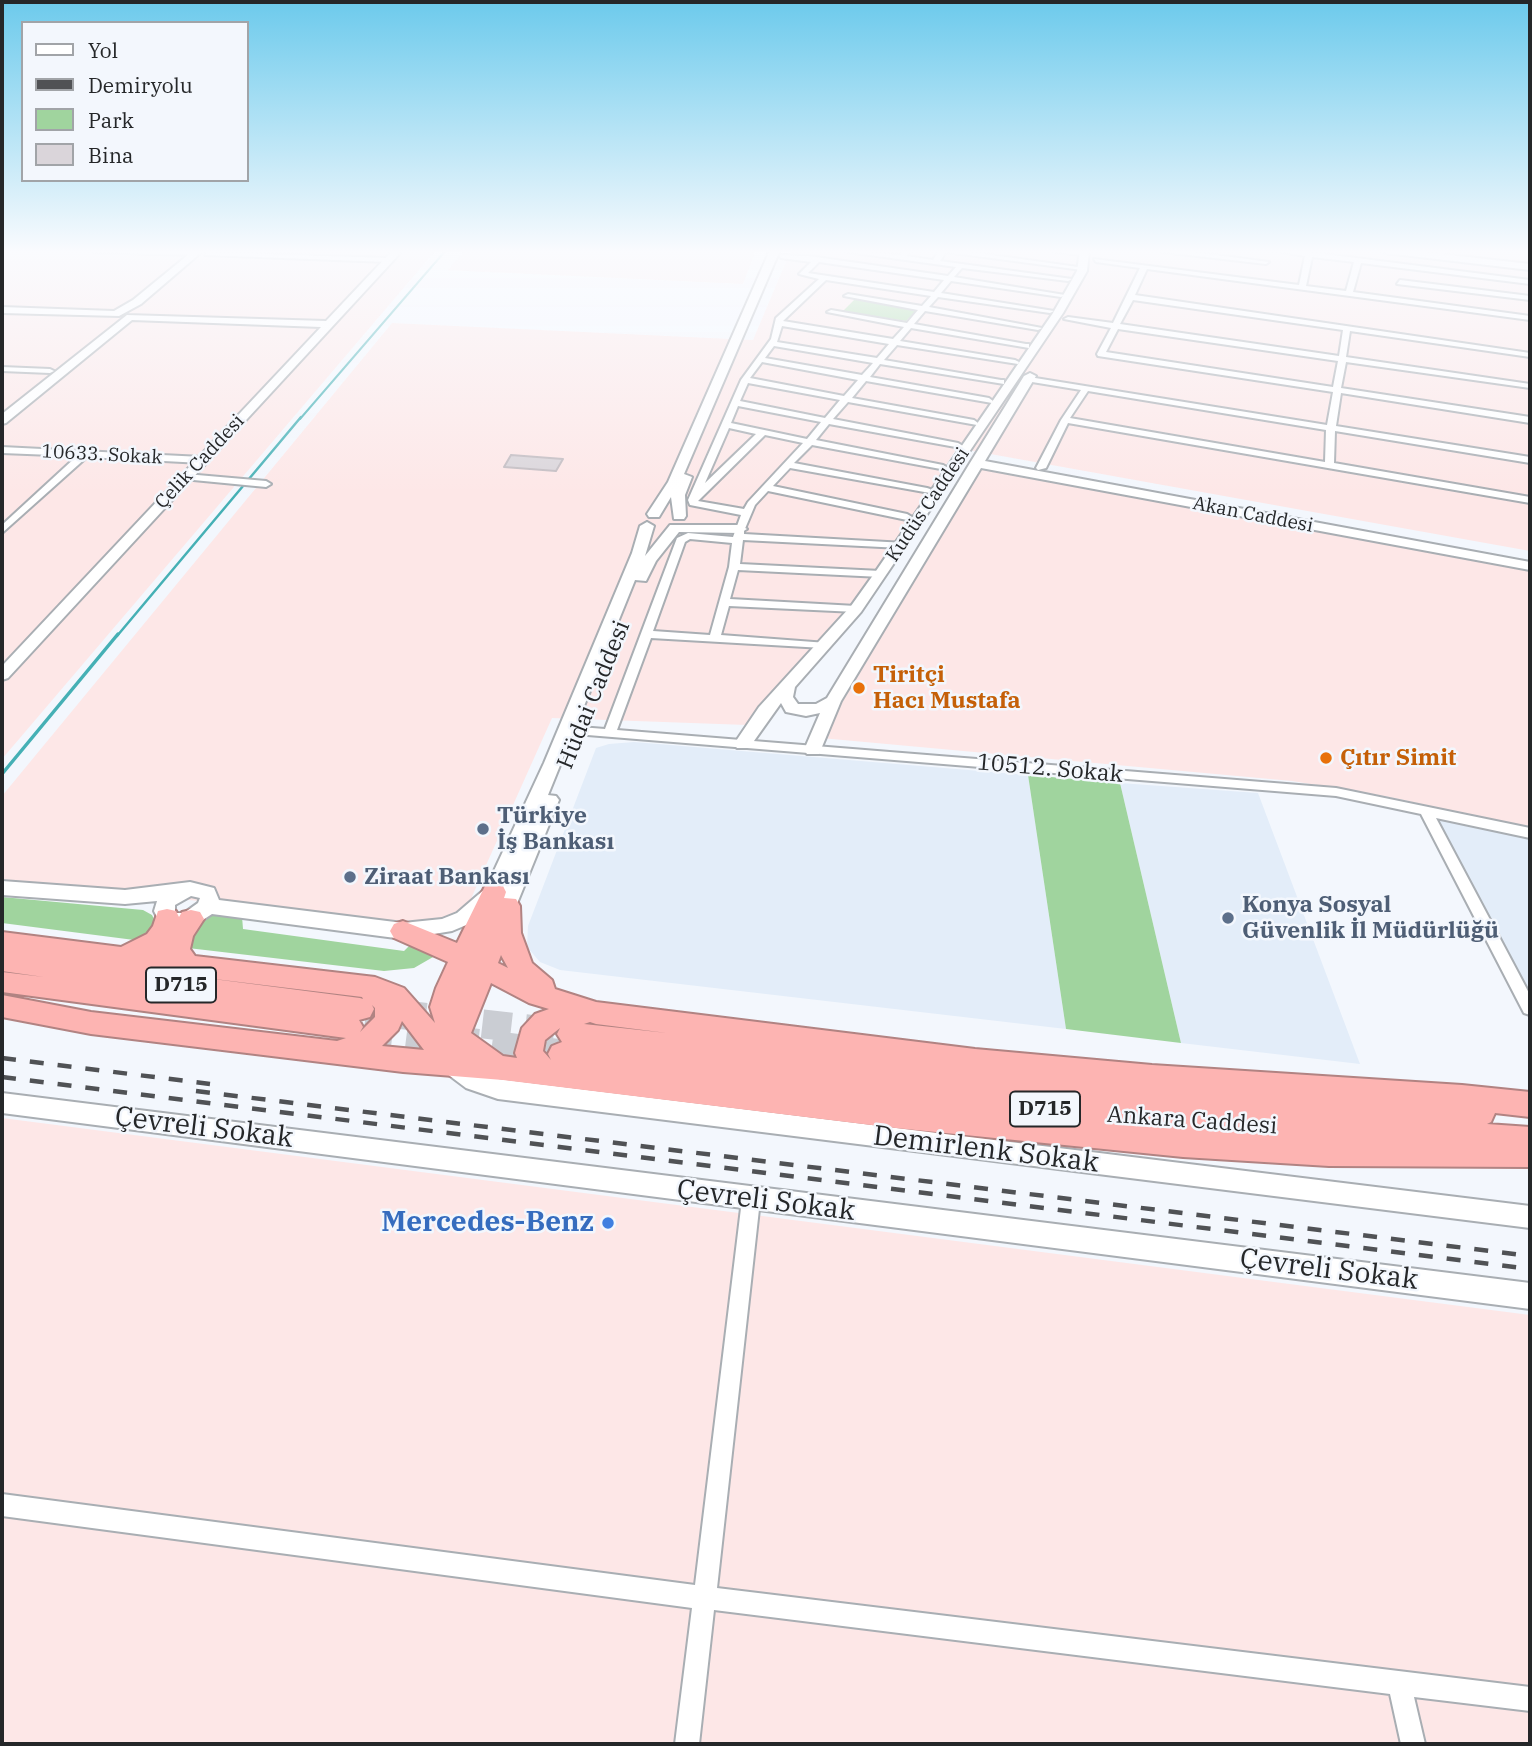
<!DOCTYPE html>
<html>
<head>
<meta charset="utf-8">
<style>
  body { margin:0 }
  #map { position:relative; width:1532px; height:1746px; overflow:hidden; background:#f3f7fd; font-family:"IBM Plex Serif",serif }
  canvas { display:block }
  .frame { position:absolute; inset:0; border:4px solid #252729; pointer-events:none }
  .legend { position:absolute; left:21px; top:21px; width:228px; height:161px; box-sizing:border-box; background:#f3f7fd; border:2px solid #a1a4a8; margin:0; padding:9px 12px; list-style:none; font-size:21px; color:#252729 }
  .legend li { display:flex; align-items:center; gap:14px; height:35px }
  .legend b { width:35px; border:2px solid #a1a4a8 }
</style>
</head>
<body>
<div id="map">
<canvas width="1532" height="1746"></canvas>
<div class="frame"></div>
<ul class="legend">
<li><b style="height:9px;background:#fff"></b>Yol</li>
<li><b style="height:9px;background:#505255"></b>Demiryolu</li>
<li><b style="height:19px;background:#a0d49e"></b>Park</li>
<li><b style="height:19px;background:#dad5da"></b>Bina</li>
</ul>
</div>
<script>
const c = document.querySelector('canvas').getContext('2d');
c.lineJoin = 'round';
function fillPath(path, color) {
  c.fillStyle = color;
  c.fill(path, 'evenodd');
}
function shape(rows) {
  const path = new Path2D();
  for (const r of rows) {
    path.moveTo(r[0], r[1]);
    for (let i = 2; i < r.length; i += 2) path.lineTo(r[i], r[i + 1]);
  }
  return path;
}
function trace(path, color, width, dash) {
  c.strokeStyle = color;
  c.lineWidth = width;
  c.lineCap = dash ? 'butt' : 'round';
  c.setLineDash(dash || []);
  c.stroke(path);
}
function write(font, color, halo, rows, align = 'center') {
  c.font = font + ' "IBM Plex Serif",serif';
  c.lineWidth = 5;
  c.setLineDash([]);
  c.textBaseline = 'middle';
  c.strokeStyle = halo;
  c.fillStyle = color;
  for (const [text, x, y, turn = 0] of rows) {
    c.save();
    c.translate(x, y);
    c.rotate((+turn || 0) * Math.PI / 180);
    c.textAlign = isNaN(turn) ? turn : align;
    if (halo) c.strokeText(text, 0, 0);
    c.fillText(text, 0, 0);
    c.restore();
  }
}
const built = shape([
  [634,742,1028,775,1066,1029,560,970,540,962,527,947,528,926,596,748,609,744],
  [1120,783,1258,793,1360,1064,1181,1043],
  [1434,817,1530,838,1530,995]
]);
const industrial = shape([
  [2,250,436,250,2,759],
  [465,250,756,250,743,284,448,270],
  [791,250,1530,250,1530,551,957,448,845,619,747,725,552,718,457,930,2,879,2,796,392,323,753,340],
  [981,467,1530,568,1530,828,1390,797,1292,781,821,738],
  [2,1118,1530,1315,1530,1744,2,1744]
]);
const green = shape([
  [855,299,914,310,915,312,906,321,843,311],
  [1028,775,1120,783,1181,1043,1066,1029],
  [2,897,143,910,152,915,156,923,142,941,2,923],
  [214,911,242,916,243,929,404,951,415,940,440,953,414,968,384,971,188,948,190,933]
]);
const streamFar2 = shape([
  [300,419,446,250]
]);
const streamFar1 = shape([
  [117,636,301,417]
]);
const stream = shape([
  [2,774,118,634]
]);
const building = shape([
  [511,455,563,459,556,471,504,467,511,455]
]);
const highwayTunnel = shape([
  [397,1014,571,1034],
  [364,1029,562,1054]
]);
const street = shape([
  [90,250,194,251,197,253,194,255,93,252,90,250],
  [845,250,900,255,905,250,912,250,906,256,933,260,940,250,956,250,1085,268,1082,270,946,252,940,261,1072,279,1068,281,962,268,954,277,1065,295,1061,297,951,281,941,293,1054,311,1050,313,938,297,929,307,1042,328,1038,330,925,311,914,324,1026,344,1029,344,1029,348,911,328,900,341,1015,360,1019,362,1018,364,897,345,884,360,1001,380,1004,380,1004,384,880,364,870,377,989,398,993,401,992,403,866,381,852,398,974,420,978,423,977,425,848,402,833,419,958,443,963,446,961,448,829,424,816,440,943,465,948,468,946,470,812,445,794,463,927,488,930,489,930,493,790,468,773,486,907,514,912,517,907,520,768,491,755,505,744,531,744,534,905,543,905,547,901,548,743,540,740,564,881,571,886,574,881,577,738,570,730,599,856,606,861,609,856,612,729,606,721,635,827,643,827,647,823,648,651,638,617,730,1336,788,1530,828,1530,838,1436,818,1530,995,1530,1015,1524,1013,1421,814,1336,796,563,733,561,730,563,727,567,726,605,729,677,538,688,533,733,537,741,515,690,505,688,500,741,380,771,339,776,318,819,279,799,274,811,262,781,258,779,255,809,256,948,276,956,267,848,252,845,250],
  [819,262,944,280,934,292,808,273,819,262],
  [826,280,931,296,922,306,848,294,844,296,918,310,907,323,831,310,827,312,904,327,893,339,783,321,826,280],
  [782,326,889,344,877,358,777,342,782,326],
  [774,346,873,363,862,375,765,358,774,346],
  [762,362,858,380,844,396,750,378,762,362],
  [748,383,840,400,825,418,740,401,748,383],
  [738,406,821,422,807,439,731,423,738,406],
  [729,428,756,434,705,483,729,428],
  [765,435,803,443,748,502,744,509,698,501,765,435],
  [690,539,732,543,729,567,710,635,653,631,685,542,690,539],
  [1053,250,1072,250,1087,253,1084,255,1056,252,1053,250],
  [1160,250,1178,250,1269,262,1266,264,1163,252,1160,250],
  [1271,250,1309,252,1530,280,1530,284,1361,263,1353,292,1530,316,1530,320,1147,269,1135,295,1530,353,1530,357,1350,331,1346,357,1530,384,1530,388,1346,362,1341,388,1530,417,1530,423,1341,393,1336,426,1530,457,1530,463,1335,431,1334,463,1530,497,1530,503,1068,423,1046,468,1038,470,1036,468,1061,420,1081,390,1026,381,1025,379,1029,377,1327,425,1333,392,1098,356,1097,354,1111,328,1064,319,1068,317,1113,323,1140,268,1096,262,1094,259,1299,285,1305,256,1271,250],
  [1312,257,1354,262,1346,291,1306,286,1312,257],
  [1133,300,1343,330,1339,356,1120,324,1133,300],
  [1118,329,1338,361,1333,387,1106,352,1118,329],
  [1088,391,1326,430,1325,462,1070,418,1088,391],
  [1439,250,1445,250,1445,253,1440,254,1439,250],
  [207,252,388,258,391,260,388,262,205,255,207,252],
  [1400,280,1530,296,1530,300,1397,284,1400,280],
  [2,367,50,369,54,371,50,373,2,371,2,367],
  [2,447,202,457,207,460,202,463,87,457,2,533,2,525,77,456,2,453,2,447],
  [186,474,266,481,271,484,266,487,183,479,183,475,186,474],
  [751,1192,757,1194,760,1200,717,1588,1530,1687,1530,1711,1414,1697,1425,1744,1401,1744,1390,1694,714,1610,699,1744,675,1744,692,1608,2,1516,2,1494,695,1585,742,1200,745,1194,751,1192]
]);
const secondary = shape([
  [194,250,204,250,141,304,119,316,2,313,2,307,114,311,133,300,194,250],
  [393,250,403,250,8,678,2,680,2,666,321,327,132,320,6,423,2,424,2,414,127,315,326,321,393,250],
  [770,250,780,250,684,474,692,477,685,495,686,516,684,519,674,519,671,497,659,517,649,517,647,514,668,482,770,250],
  [1080,250,1089,250,1087,271,1063,313,861,612,795,687,793,697,798,704,816,704,827,698,970,463,1024,376,1030,373,1036,376,985,461,1530,562,1530,570,981,468,841,701,819,754,807,754,804,750,820,713,806,716,786,712,781,703,749,748,737,748,734,744,759,707,851,606,876,571,1053,313,1077,271,1080,250],
  [1380,250,1406,250,1530,264,1530,270,1385,253,1380,250],
  [647,522,654,526,645,556,670,525,740,525,747,529,740,533,679,532,656,561,646,581,635,580,548,795,556,796,559,800,514,911,507,913,500,911,497,906,501,897,471,923,452,931,403,939,212,914,195,925,175,928,160,923,154,911,157,901,125,904,2,895,2,881,125,890,190,882,214,888,219,900,403,923,442,919,457,913,486,888,544,763,632,553,640,526,647,522],
  [191,896,200,898,198,903,184,913,175,913,175,905,191,896],
  [450,1054,482,1074,498,1079,1530,1206,1530,1228,498,1099,466,1088,442,1070,439,1063,442,1056,450,1054],
  [2,1093,1530,1283,1530,1309,2,1113,2,1093]
]);
const highway = shape([
  [494,883,503,886,506,892,504,898,516,899,520,906,521,933,532,963,552,980,555,989,596,1002,975,1049,1152,1065,1462,1085,1530,1092,1530,1117,1495,1113,1491,1122,1487,1124,1530,1127,1530,1167,1329,1166,1183,1157,896,1128,503,1080,403,1072,91,1034,2,1017,2,995,91,1012,337,1041,346,1038,2,992,2,972,44,977,2,971,2,932,121,947,147,934,153,926,158,911,167,909,176,911,179,917,182,912,191,910,200,912,204,919,193,936,190,949,195,956,375,977,404,988,435,1023,430,1007,436,988,448,962,394,938,390,931,394,924,403,921,457,943,485,886,494,883],
  [501,955,502,957,508,968,498,963,501,955],
  [190,976,362,997,363,999,360,998,190,976],
  [491,983,529,1003,549,1009,535,1014,522,1028,515,1053,517,1058,503,1056,471,1033,491,983],
  [372,1005,375,1008,375,1017,360,1032,363,1027,359,1020,370,1017,374,1009,372,1005],
  [402,1021,424,1050,382,1046,398,1030,402,1021],
  [590,1022,596,1024,667,1033,584,1024,590,1022],
  [560,1028,557,1034,562,1042,552,1046,548,1054,551,1060,543,1051,545,1040,560,1028]
]);
const rail = shape([
  [2,1058,210,1084],
  [2,1077,1530,1269],
  [196,1091,1530,1256]
]);
const markers = [
  [859,688,7,"#e8710a"],
  [1326,758,7,"#e8710a"],
  [483,829,7,"#5c6f8a"],
  [350,877,7,"#5c6f8a"],
  [1228,918,7,"#5c6f8a"],
  [608,1223,7,"#3f7fe0"]
];
const farStreetnames = [
  ["10633. Sokak",102,455,3],
  ["Çelik Caddesi",200,462,-47],
  ["Kudüs Caddesi",928,505,-56],
  ["Akan Caddesi",1253,515,11]
];
const shields = [
  [181,985,70],
  [1045,1109,70]
];
const shieldNames = [
  ["D715",181,985],
  ["D715",1045,1109]
];
const foodNames = [
  ["Tiritçi",873,675],
  ["Hacı Mustafa",873,701],
  ["Çıtır Simit",1340,758]
];
const streetNames = [
  ["Hüdai Caddesi",594,695,-68],
  ["10512. Sokak",1050,769,5],
  ["Ankara Caddesi",1192,1121,4]
];
const serviceNames = [
  ["Türkiye",497,816],
  ["İş Bankası",497,842],
  ["Ziraat Bankası",364,877],
  ["Konya Sosyal",1242,905],
  ["Güvenlik İl Müdürlüğü",1242,931]
];
const nearStreetnames = [
  ["Çevreli Sokak",204,1128,7],
  ["Demirlenk Sokak",986,1150,7],
  ["Çevreli Sokak",766,1201,7],
  ["Çevreli Sokak",1329,1270,7]
];
const nearShopnames = [
  ["Mercedes-Benz",594,1223]
];
fillPath(built, '#e3edf9');
fillPath(industrial, '#fde7e7');
fillPath(green, '#a0d49e');
trace(streamFar2, '#45b0b5', 2);
trace(streamFar1, '#45b0b5', 2.5);
trace(stream, '#45b0b5', 3.5);
fillPath(building, '#dad5da');
trace(building, '#c3bdc2', 2);
trace(highwayTunnel, '#cacdd3', 29, [29, 14]);
trace(street, '#a9aeb3', 4);
trace(secondary, '#a9aeb3', 4);
trace(highway, '#b18382', 4);
fillPath(street, '#fff');
fillPath(secondary, '#fff');
fillPath(highway, '#fdb4b2');
trace(rail, '#505255', 4.5, [14, 14]);
const sky = c.createLinearGradient(0, 0, 0, 494);
sky.addColorStop(0, '#6ccaec');
sky.addColorStop(0.51, '#fafbfe');
sky.addColorStop(1, '#fafbfe00');
c.fillStyle = sky;
c.fillRect(0, 0, 1532, 494);
for (const [x, y, r, color] of markers) {
  const dot = new Path2D();
  dot.arc(x, y, r, 0, 2 * Math.PI);
  c.fillStyle = color;
  c.fill(dot);
  trace(dot, '#f3f7fd', 2.5);
}
write('19px', '#252729', '#f3f7fd', farStreetnames);
for (const [x, y, w] of shields) {
  const box = new Path2D();
  box.roundRect(x - w / 2, y - 17.5, w, 35, 5);
  c.fillStyle = '#f3f7fd';
  c.fill(box);
  trace(box, '#252729', 2);
}
write('bold 21px', '#252729', null, shieldNames);
write('bold 23px', '#c56008', '#f3f7fd', foodNames, 'left');
write('23px', '#252729', '#f3f7fd', streetNames);
write('bold 23px', '#4e5e75', '#f3f7fd', serviceNames, 'left');
write('28px', '#252729', '#f3f7fd', nearStreetnames);
write('bold 28px', '#366cbe', '#f3f7fd', nearShopnames, 'right');
</script>
</body>
</html>
